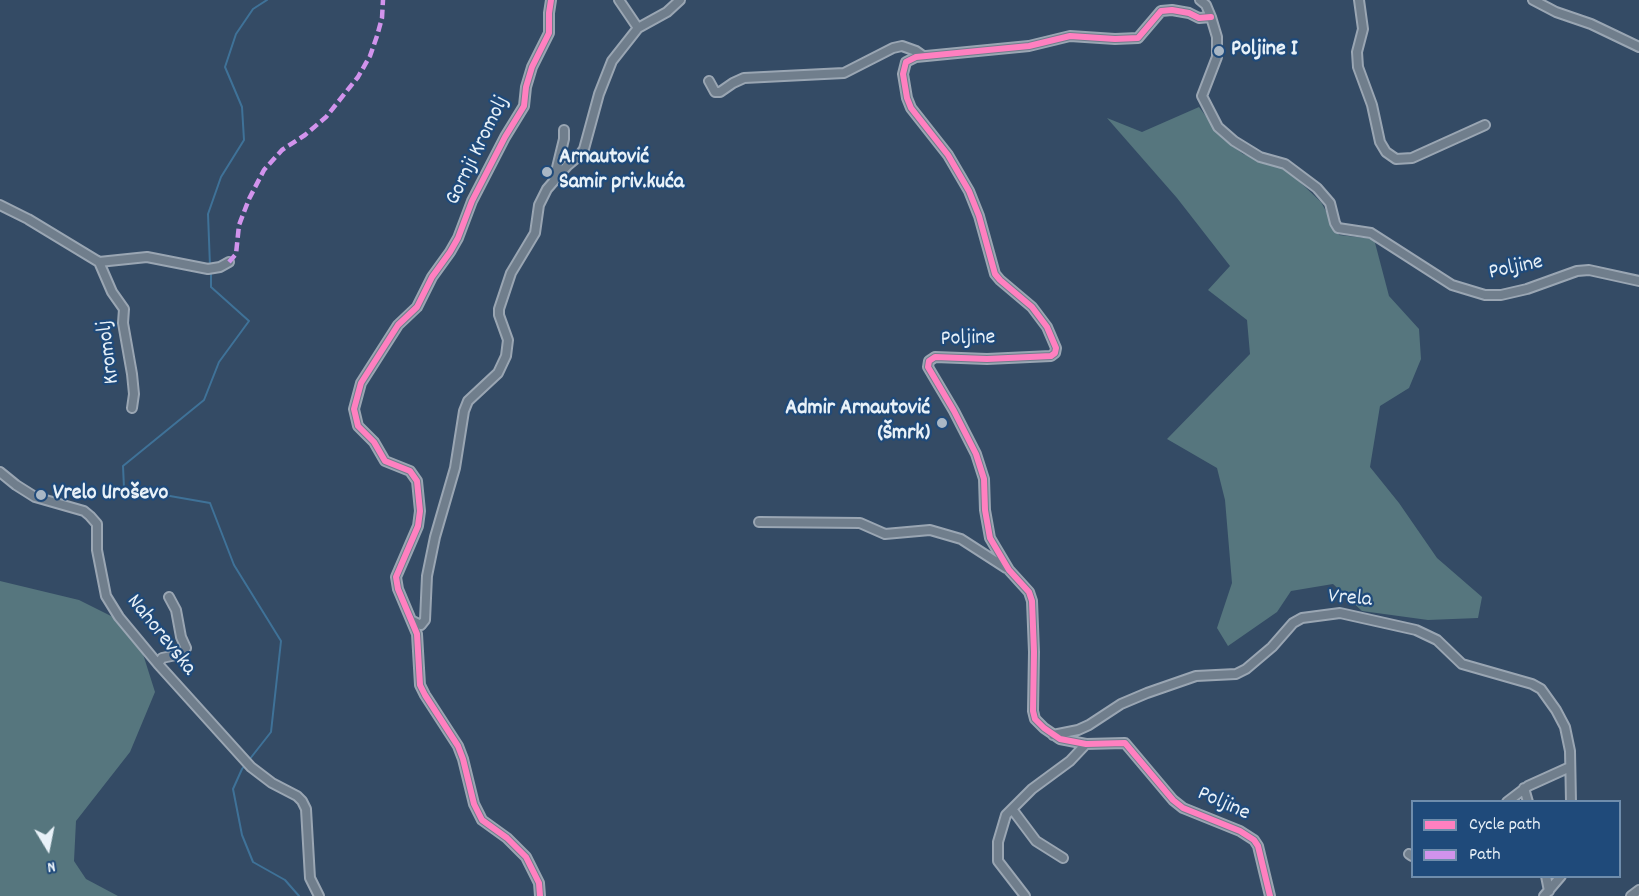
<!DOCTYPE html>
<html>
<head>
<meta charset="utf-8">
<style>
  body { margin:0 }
  #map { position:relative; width:1639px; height:896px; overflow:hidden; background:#344b65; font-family:Dekko,sans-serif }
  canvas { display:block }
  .legend { position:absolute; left:1411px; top:800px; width:210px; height:78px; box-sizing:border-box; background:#1f4a7a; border:2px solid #6f8dac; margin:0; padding:8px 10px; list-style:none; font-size:18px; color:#e8f1f8 }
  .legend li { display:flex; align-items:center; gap:12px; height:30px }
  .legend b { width:30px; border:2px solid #6f8dac }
  .north { position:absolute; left:18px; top:818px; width:60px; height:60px; -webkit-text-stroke:4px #1f4a7a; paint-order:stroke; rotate:170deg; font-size:16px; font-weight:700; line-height:24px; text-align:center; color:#e8f1f8 }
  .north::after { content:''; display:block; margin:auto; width:21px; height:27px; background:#e8f1f8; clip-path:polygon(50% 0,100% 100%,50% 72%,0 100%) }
</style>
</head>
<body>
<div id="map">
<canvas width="1639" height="896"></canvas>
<ul class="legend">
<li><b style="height:8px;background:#ff80c0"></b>Cycle path</li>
<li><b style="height:8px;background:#d193ec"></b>Path</li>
</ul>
<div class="north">N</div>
</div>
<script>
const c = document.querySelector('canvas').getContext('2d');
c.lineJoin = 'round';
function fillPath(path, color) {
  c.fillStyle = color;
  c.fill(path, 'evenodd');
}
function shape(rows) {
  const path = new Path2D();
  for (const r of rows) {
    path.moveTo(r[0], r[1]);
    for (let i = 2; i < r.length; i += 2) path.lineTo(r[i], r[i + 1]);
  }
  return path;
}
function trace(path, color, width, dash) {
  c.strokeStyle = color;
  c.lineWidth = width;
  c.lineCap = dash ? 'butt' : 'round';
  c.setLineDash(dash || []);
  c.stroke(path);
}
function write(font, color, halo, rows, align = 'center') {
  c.font = font + ' Dekko,sans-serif';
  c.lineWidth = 4.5;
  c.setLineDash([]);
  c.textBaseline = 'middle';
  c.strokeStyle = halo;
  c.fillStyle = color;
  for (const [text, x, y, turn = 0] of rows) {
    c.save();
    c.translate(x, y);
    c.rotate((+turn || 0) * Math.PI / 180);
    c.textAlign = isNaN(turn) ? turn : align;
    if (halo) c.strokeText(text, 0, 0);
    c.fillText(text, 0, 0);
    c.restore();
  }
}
const green = shape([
  [1199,107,1223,139,1243,154,1285,168,1321,202,1339,235,1374,239,1389,296,1419,329,1421,359,1409,388,1380,406,1370,467,1399,503,1437,558,1482,597,1478,618,1428,620,1362,611,1333,584,1291,591,1277,612,1228,646,1217,628,1232,583,1225,500,1217,468,1167,439,1250,354,1247,320,1208,290,1230,266,1177,198,1107,118,1142,132],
  [0,581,79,600,117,619,143,654,155,692,130,752,76,821,74,861,86,879,118,896,0,896]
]);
const stream = shape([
  [210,266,208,214,221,177,244,140,242,107,225,67,236,34,253,9,267,0],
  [211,271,211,287,249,321,219,362,204,400,123,466,124,488,210,503,234,565,281,641,271,732,242,769,233,789,242,835,253,862,285,880,299,896]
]);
const minor = shape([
  [619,0,638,28],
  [1200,0,1206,5,1211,17,1217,37,1217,57,1202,96,1218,127,1234,141,1260,157,1285,164,1317,188,1330,203,1335,223,1338,228,1371,233,1452,285,1485,295,1501,295,1527,289,1577,271,1589,270,1639,281],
  [1359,0,1363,29,1357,52,1358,67,1372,105,1380,142,1386,152,1396,159,1412,158,1485,125],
  [1533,0,1556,12,1591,24,1639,47],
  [1211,17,1199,18,1189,13,1172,10,1161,11,1138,38,1115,39,1070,36,1029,46,916,57,906,62,903,74,907,98,911,108,948,155,969,191,979,216,995,274,1000,280,1032,307,1047,327,1056,348,1055,353,1051,356,987,359,935,357,929,361,928,367,954,411,976,454,984,479,985,510,990,538,1009,570,1029,592,1032,601,1034,652,1033,711,1035,719,1044,728,1060,739,1086,744,1125,743,1173,800,1183,808,1240,831,1254,840,1258,846,1270,896],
  [709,81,715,92,720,92,733,83,744,78,844,73,893,48,902,46,916,51,923,56],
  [554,180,564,139,564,130],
  [0,205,28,219,99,262,147,257,208,269,220,267,229,262],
  [99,262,112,292,124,309,123,323,132,374,134,394,132,408],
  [0,472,16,485,35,497,84,511,90,516,97,524,97,550,106,596,119,617,158,664,251,767,272,783,297,796,302,801,306,809,310,878,319,896],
  [759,522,860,523,885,534,930,530,961,539,1006,568],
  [413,621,421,625,425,620,427,576,435,537,455,468,464,411,468,401,498,373,506,356,508,340,499,315,499,309,511,273,535,233,539,205,547,189,567,166,579,156,584,149,599,94,612,61,638,28,667,12,680,0],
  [158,664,162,658,181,654,186,648,181,637,176,610,169,597],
  [1053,735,1078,730,1089,725,1121,704,1147,693,1196,676,1236,674,1246,669,1272,647,1293,623,1302,618,1340,613,1416,630,1437,640,1462,664,1532,684,1541,689,1556,710,1565,727,1570,751,1571,802],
  [1524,788,1528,802],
  [1507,802,1528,786,1570,767],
  [1012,809,1036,841,1063,858],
  [1409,854,1412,856],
  [1546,876,1549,891],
  [540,896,539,883,526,857,507,838,482,820,474,804,463,759,458,746,425,695,420,685,417,634,398,589,396,577,418,526,420,511,417,481,410,471,385,461,374,442,358,426,354,409,361,383,398,325,417,307,432,277,450,252,458,238,472,201,505,137,524,106,526,87,532,67,549,33,549,13,551,0],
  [1025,896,998,861,998,842,1006,815,1032,789,1070,761,1086,744],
  [1544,896,1561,876],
  [1631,896,1639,890]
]);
const quiet = shape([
  [229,262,236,254,239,225,249,199,264,170,282,150,305,135,326,117,358,77,370,56,377,36,382,18,383,0]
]);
const cycleway = shape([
  [1211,17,1199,18,1189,13,1172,10,1161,11,1138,38,1115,39,1070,36,1029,46,916,57,906,62,903,74,907,98,911,108,948,155,969,191,979,216,995,274,1000,280,1032,307,1047,327,1056,348,1055,353,1051,356,987,359,935,357,929,361,928,367,954,411,976,454,984,479,985,510,990,538,1009,570,1029,592,1032,601,1034,652,1033,711,1035,719,1044,728,1060,739,1086,744,1125,743,1173,800,1183,808,1240,831,1254,840,1258,846,1270,896],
  [540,896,539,883,526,857,507,838,482,820,474,804,463,759,458,746,425,695,420,685,417,634,398,589,396,577,418,526,420,511,417,481,410,471,385,461,374,442,358,426,354,409,361,383,398,325,417,307,432,277,450,252,458,238,472,201,505,137,524,106,526,87,532,67,549,33,549,13,551,0]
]);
const markers = [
  [1219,51,6,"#a9b7c5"],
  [547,172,6,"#a9b7c5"],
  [942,423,6,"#a9b7c5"],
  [41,495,6,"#a9b7c5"]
];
const poiNames = [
  ["Poljine I",1231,51],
  ["Arnautović",559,159],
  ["Samir priv.kuća",559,184],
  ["Admir Arnautović",930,410,"right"],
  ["(Šmrk)",930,435,"right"],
  ["Vrelo Uroševo",53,495]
];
const streetNames = [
  ["Gornji Kromolj",479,151,-64],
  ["Poljine",1516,269,-12],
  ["Poljine",968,340,-2],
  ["Kromolj",110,352,-97],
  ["Vrela",1350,600,5],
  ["Nahorevska",160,636,51],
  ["Poljine",1223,805,24]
];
fillPath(green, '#56767e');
trace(stream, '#3f7298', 2);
trace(minor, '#9aa6b3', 12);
trace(minor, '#707e8c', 8);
trace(quiet, '#d193ec', 4.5, [9, 4.5]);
trace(cycleway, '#ff80c0', 6);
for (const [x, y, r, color] of markers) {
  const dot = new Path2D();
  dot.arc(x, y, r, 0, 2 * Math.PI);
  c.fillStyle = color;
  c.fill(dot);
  trace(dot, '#1f4a7a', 2);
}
write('bold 22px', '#e8f1f8', '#1f4a7a', poiNames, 'left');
write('22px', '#e8f1f8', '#1f4a7a', streetNames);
</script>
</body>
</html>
